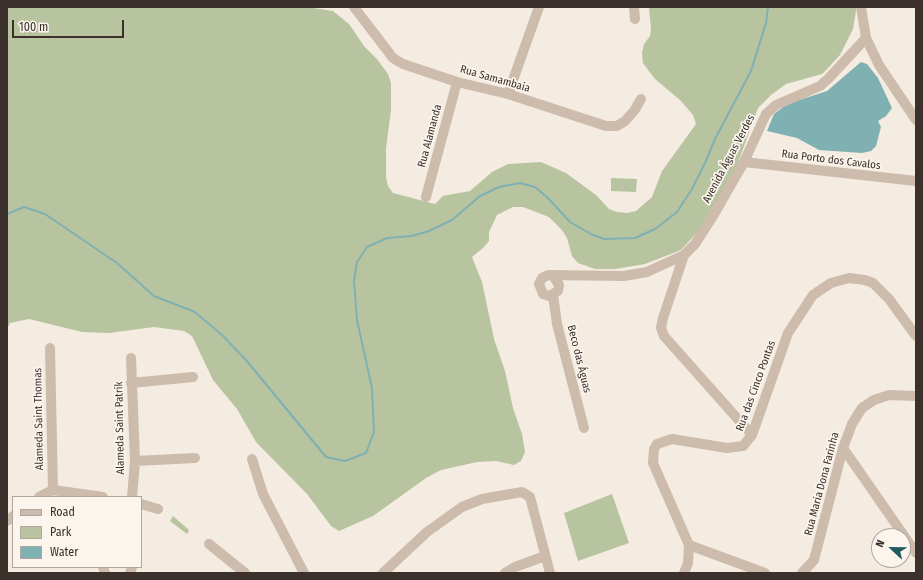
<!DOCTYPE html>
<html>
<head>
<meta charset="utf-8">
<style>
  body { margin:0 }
  #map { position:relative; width:923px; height:580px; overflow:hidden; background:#f4ebe1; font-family:"Fira Sans Condensed",sans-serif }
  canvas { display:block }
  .frame { position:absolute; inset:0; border:8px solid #3b302b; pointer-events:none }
  .legend { position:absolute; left:12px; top:496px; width:130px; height:72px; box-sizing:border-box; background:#fbf5ee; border:1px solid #aea6a0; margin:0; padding:5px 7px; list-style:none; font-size:12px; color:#3b302b }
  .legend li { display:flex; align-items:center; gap:8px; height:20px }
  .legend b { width:20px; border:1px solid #aea6a0 }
  .north { position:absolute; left:871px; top:528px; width:40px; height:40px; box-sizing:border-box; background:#fbf5ee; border:1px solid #aea6a0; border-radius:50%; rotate:292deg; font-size:11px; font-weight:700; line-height:16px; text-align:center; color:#3b302b }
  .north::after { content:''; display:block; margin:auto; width:14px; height:18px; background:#1f5a5e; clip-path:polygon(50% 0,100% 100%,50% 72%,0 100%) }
  .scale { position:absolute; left:12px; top:20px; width:112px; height:18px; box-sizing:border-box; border:2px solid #3b302b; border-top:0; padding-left:5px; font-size:12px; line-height:14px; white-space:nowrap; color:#3b302b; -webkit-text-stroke:3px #fbf5ee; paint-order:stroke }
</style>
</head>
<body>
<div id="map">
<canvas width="923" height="580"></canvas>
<div class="frame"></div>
<ul class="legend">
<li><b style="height:5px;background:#cdbbac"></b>Road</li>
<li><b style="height:11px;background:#b8c4a0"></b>Park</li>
<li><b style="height:11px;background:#7fb0b2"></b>Water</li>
</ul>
<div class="north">N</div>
<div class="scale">100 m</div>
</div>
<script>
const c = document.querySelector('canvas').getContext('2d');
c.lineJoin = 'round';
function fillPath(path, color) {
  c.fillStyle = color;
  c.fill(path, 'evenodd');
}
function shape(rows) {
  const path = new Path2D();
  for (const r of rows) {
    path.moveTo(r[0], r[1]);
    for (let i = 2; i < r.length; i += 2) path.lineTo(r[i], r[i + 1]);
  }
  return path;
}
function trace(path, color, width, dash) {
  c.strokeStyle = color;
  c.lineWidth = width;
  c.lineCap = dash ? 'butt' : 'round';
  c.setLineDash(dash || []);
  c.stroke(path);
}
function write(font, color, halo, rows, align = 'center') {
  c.font = font + ' "Fira Sans Condensed",sans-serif';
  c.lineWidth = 3.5;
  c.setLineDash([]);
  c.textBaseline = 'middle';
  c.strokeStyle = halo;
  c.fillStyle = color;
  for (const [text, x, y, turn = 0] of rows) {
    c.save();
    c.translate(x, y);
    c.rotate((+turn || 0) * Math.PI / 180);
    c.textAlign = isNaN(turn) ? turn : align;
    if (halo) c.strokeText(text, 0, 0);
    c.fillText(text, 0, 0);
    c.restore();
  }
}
const green = shape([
  [7,7,307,7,333,11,349,24,364,46,377,59,388,74,391,83,391,110,386,149,386,177,388,186,393,193,435,204,443,196,470,191,492,172,508,164,541,162,566,173,596,195,609,209,617,212,627,213,636,211,652,197,662,171,696,124,693,115,681,101,654,78,643,63,642,53,644,44,650,36,651,29,649,7,856,7,856,11,853,29,840,55,828,68,822,74,786,84,771,95,758,108,735,171,702,227,681,250,645,264,615,269,595,269,578,263,572,256,567,238,562,230,549,217,523,207,513,207,497,215,489,232,489,241,483,248,472,257,482,282,494,339,505,371,513,408,522,434,525,452,521,461,514,465,496,461,477,462,441,470,426,478,373,516,339,531,331,526,307,494,256,442,237,409,213,380,192,336,184,331,154,327,109,333,82,332,29,319,10,323,7,329],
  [611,178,637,179,636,192,611,191],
  [612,494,629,543,578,561,564,513],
  [173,516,189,530,187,534,170,521]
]);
const water = shape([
  [861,62,867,64,878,78,892,108,886,116,878,121,881,127,876,146,871,151,862,153,819,150,797,138,767,131,774,114,787,104,827,91]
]);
const stream = shape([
  [7,214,24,207,45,214,117,263,154,296,195,312,222,335,246,360,326,457,345,461,366,453,374,432,372,388,357,320,354,281,357,262,367,247,387,238,412,236,429,231,452,220,480,196,499,187,520,183,535,187,548,198,570,222,591,234,604,239,635,238,655,229,677,212,692,189,705,163,715,139,751,71,766,23,768,7]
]);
const minor = shape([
  [354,7,393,58,403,64,457,82,508,94,606,126,617,126,625,121,634,111,641,99],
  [634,7,635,19],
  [866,38,879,65,916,120],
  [508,94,539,7],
  [744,162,916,181],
  [426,197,457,82],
  [684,255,663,318,661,328,664,336,752,435],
  [554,277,559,285,558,291,549,296,543,294,539,284,542,278,548,275,624,276,647,272,684,255,695,244,713,216,744,162,766,114,776,105,820,86,829,78,866,38,861,7],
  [553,295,557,324,584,428],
  [50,348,53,490],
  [131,358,135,461,132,497],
  [131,383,193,377],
  [843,448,916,553],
  [252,459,263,494,304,573],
  [135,461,195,458],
  [39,497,53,490,103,497],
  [141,504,158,509],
  [7,521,13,516],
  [209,544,245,573],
  [689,545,765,573],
  [103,567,105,573],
  [130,573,132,567],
  [383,573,427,532,462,507,482,499,522,492,530,497,550,573],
  [505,573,515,567,545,556],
  [684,573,688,563,689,545,653,463,654,449,657,444,672,439,727,448,743,446,752,435,788,333,813,295,831,283,849,278,865,280,873,283,889,299,916,336],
  [802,573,814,560,843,448,852,424,862,408,874,400,889,395,916,396]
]);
const streetNames = [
  ["Rua Samambaia",495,79,16],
  ["Rua Alamanda",430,136,-75],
  ["Avenida Águas Verdes",729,159,-62],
  ["Rua Porto dos Cavalos",831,160,7],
  ["Beco das Águas",579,359,76],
  ["Rua das Cinco Pontas",756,386,-70],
  ["Alameda Saint Thomas",39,419,-91],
  ["Alameda Saint Patrik",120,428,-91],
  ["Rua Maria Dona Farinha",822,484,-75]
];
fillPath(green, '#b8c4a0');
fillPath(water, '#7fb0b2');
trace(stream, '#7fb0b2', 2);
trace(minor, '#cdbbac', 10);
write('11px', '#3b302b', '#fbf5ee', streetNames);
</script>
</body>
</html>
